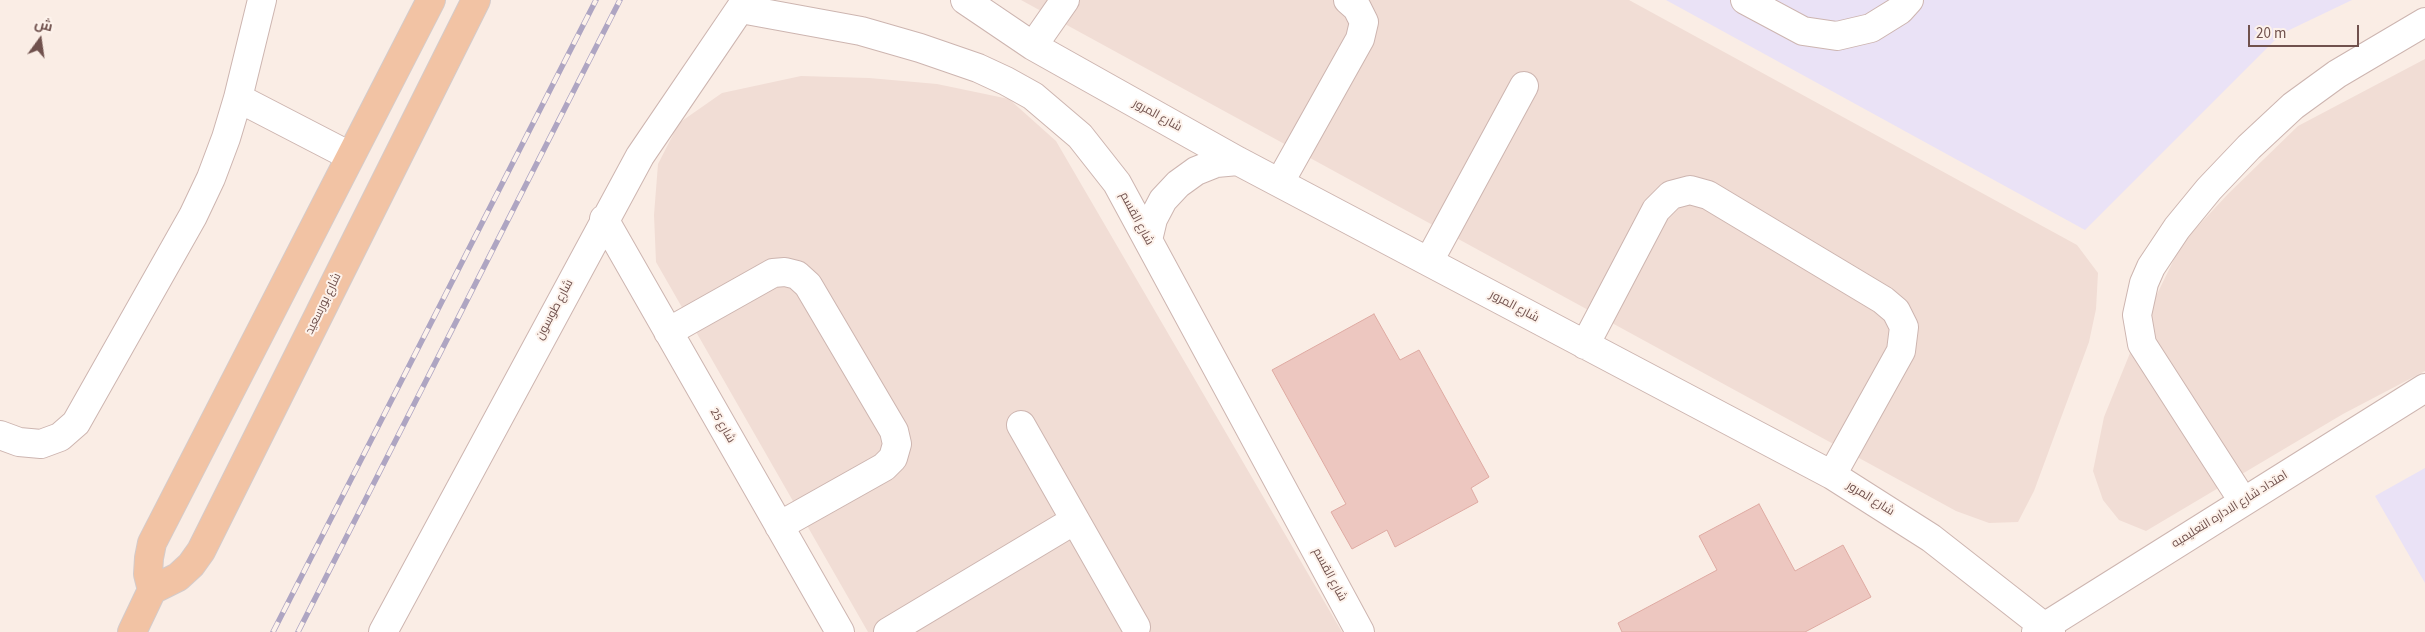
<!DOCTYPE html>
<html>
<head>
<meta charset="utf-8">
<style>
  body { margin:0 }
  #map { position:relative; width:2425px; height:632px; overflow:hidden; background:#faede5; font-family:"Source Sans 3",Cairo,sans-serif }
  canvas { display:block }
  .north { position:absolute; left:15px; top:15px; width:50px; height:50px; -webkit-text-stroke:4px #fdf2eb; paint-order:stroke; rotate:14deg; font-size:14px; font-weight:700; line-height:20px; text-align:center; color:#70514d }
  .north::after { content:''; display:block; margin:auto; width:18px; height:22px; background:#70514d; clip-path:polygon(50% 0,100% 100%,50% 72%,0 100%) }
  .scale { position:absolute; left:2248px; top:25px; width:111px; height:22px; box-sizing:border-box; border:2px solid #70514d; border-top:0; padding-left:6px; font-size:15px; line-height:18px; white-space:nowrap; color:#70514d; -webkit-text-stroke:4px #fdf2eb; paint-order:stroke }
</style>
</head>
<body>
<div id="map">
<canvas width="2425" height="632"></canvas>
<div class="north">ش</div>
<div class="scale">20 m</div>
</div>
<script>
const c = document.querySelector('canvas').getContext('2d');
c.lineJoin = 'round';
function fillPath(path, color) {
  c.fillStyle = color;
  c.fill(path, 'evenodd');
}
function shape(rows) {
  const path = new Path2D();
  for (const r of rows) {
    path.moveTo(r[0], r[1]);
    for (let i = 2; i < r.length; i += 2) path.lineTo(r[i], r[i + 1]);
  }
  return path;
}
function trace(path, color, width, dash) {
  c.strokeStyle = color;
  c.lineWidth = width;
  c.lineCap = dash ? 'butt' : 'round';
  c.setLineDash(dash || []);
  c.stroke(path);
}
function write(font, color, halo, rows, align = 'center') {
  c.font = font + ' "Source Sans 3",Cairo,sans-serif';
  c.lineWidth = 4;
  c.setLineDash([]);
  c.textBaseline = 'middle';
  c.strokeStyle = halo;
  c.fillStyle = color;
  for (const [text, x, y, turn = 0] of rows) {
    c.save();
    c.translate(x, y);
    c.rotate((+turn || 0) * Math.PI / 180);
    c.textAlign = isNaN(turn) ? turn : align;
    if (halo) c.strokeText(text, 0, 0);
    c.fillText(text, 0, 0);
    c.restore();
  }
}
const residential = shape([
  [1021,0,1629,0,2077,245,2098,273,2096,309,2089,342,2034,491,2018,522,1989,523,1956,511],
  [2425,59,2425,371,2343,414,2146,531,2119,520,2103,500,2093,471,2104,417,2139,331,2182,243,2229,193,2298,126],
  [801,76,869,78,937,84,1009,99,1056,141,1342,632,868,632,656,262,654,215,658,164,679,123,722,93]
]);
const education = shape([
  [1666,0,2352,0,2281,34,2085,230],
  [2425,468,2425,583,2375,496]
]);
const building = shape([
  [1374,314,1400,360,1419,350,1489,477,1471,488,1478,502,1395,547,1387,530,1352,549,1331,512,1346,504,1272,370,1374,314],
  [1759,504,1795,571,1843,545,1871,597,1805,632,1622,632,1618,623,1717,570,1699,536,1759,504]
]);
const minor = shape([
  [965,0,1033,46,1238,161,1832,475,1931,538,2051,632],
  [1745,0,1803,31,1837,36,1871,28,1900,10,1909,0],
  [741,9,861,31,920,48,978,68,1006,81,1033,96,1080,136,1117,183,1360,632],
  [1033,46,1065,0],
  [238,98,350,156],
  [1280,182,1360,39,1364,22,1357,8,1348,0],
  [604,219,840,632],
  [1148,240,1153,219,1163,200,1178,184,1196,171,1216,163,1238,161],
  [1429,261,1524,86],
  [668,332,773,273,785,272,797,275,808,285,894,431,897,444,893,458,884,467,779,526],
  [1585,345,1656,210,1671,195,1690,190,1708,195,1883,300,1896,311,1904,327,1901,351,1832,475],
  [1021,425,1136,627],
  [0,435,19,442,41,444,60,437,76,423,193,216,211,178,226,138,238,98,262,0],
  [2243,501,2142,344,2137,315,2144,283,2151,267,2177,228,2209,189,2249,147,2293,106,2337,74,2425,22],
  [383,632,640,156,746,0],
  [888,632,1075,520],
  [2036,632,2425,388]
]);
const major = shape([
  [152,590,178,577,191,565,201,551,476,0],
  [132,632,152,590,148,574,149,558,152,543,431,0]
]);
const rail = shape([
  [273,632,596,0],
  [298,632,620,0]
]);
const streetNames = [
  ["شارع المرور",1157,116,29],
  ["شارع القسم",1136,219,62],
  ["شارع بورسعيد",324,304,-64],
  ["شارع المرور",1514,307,28],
  ["شارع طوسون",555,310,-62],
  ["شارع 25",722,426,60],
  ["شارع المرور",1870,499,32],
  ["امتداد شارع الاداره التعليميه",2230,510,-32],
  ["شارع القسم",1329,575,62]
];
fillPath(residential, '#f1ddd5');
fillPath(education, '#eae2f6');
fillPath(building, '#edc7c0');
trace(building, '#deaaa2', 1);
trace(minor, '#cdb5b0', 30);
trace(major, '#d4cbca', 30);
trace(minor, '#fff', 28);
trace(major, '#f2c3a4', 28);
trace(rail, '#aea5c2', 5.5);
trace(rail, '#fdf2eb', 4, [11]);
write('12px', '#70514d', '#fdf2eb', streetNames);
</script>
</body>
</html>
